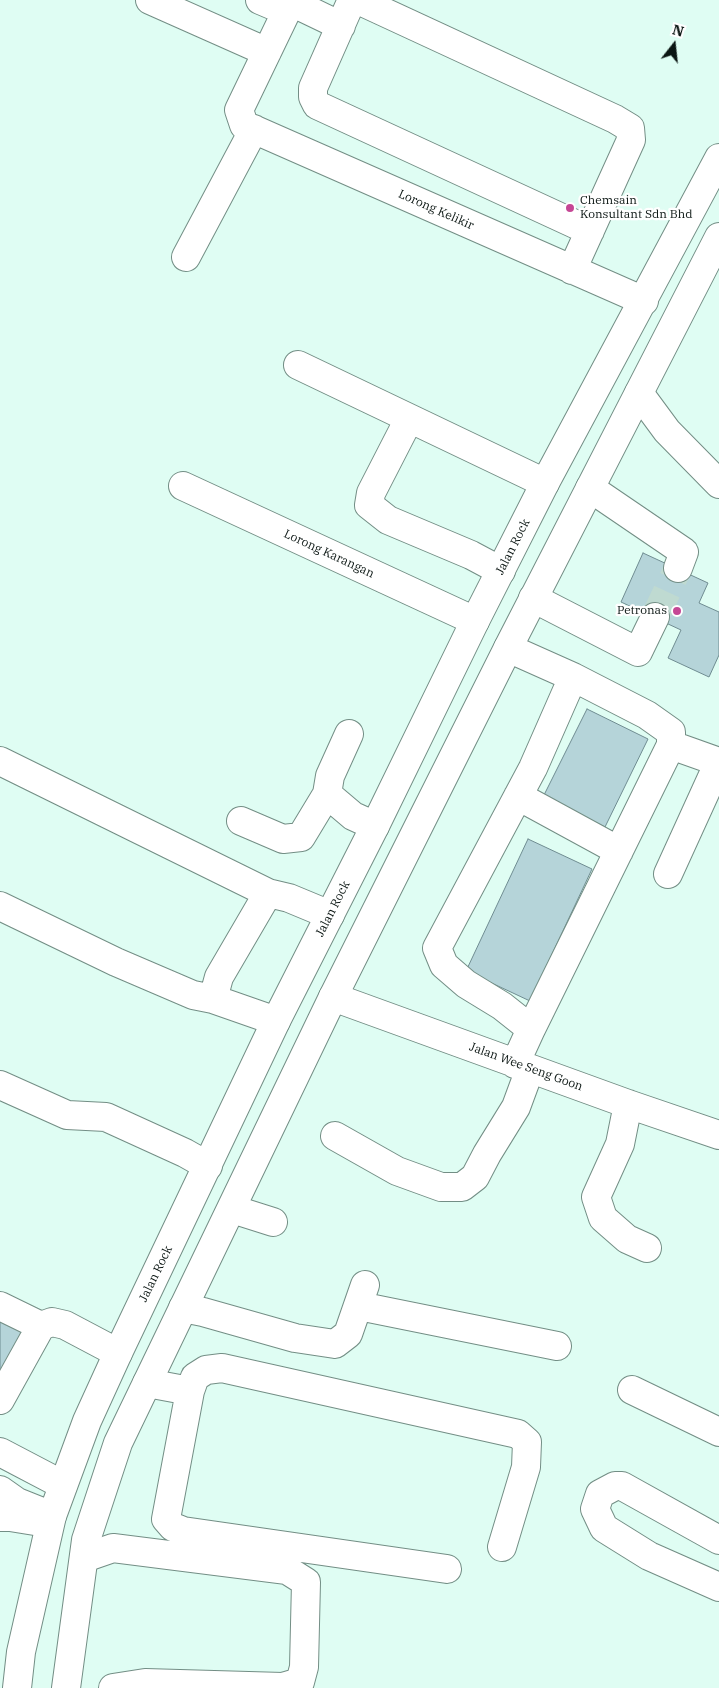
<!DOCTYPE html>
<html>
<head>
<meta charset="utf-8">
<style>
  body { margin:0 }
  #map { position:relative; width:719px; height:1688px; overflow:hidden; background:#dffdf3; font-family:"IBM Plex Serif",serif }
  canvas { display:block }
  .north { position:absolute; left:649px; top:20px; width:50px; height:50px; -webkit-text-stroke:4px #fff; paint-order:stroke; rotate:16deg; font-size:14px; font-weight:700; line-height:20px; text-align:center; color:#0b1613 }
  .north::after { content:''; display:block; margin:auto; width:18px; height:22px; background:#0b1613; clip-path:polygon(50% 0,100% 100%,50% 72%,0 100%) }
</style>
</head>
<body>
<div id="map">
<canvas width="719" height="1688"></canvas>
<div class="north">N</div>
</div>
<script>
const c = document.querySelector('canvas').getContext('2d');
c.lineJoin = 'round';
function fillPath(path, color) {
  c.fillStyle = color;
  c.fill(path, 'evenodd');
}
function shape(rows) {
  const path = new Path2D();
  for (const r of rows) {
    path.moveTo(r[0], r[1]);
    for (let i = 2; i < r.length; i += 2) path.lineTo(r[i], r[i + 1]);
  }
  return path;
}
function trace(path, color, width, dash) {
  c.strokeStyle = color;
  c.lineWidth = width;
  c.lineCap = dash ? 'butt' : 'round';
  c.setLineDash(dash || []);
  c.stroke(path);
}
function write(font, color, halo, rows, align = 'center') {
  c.font = font + ' "IBM Plex Serif",serif';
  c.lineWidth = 4.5;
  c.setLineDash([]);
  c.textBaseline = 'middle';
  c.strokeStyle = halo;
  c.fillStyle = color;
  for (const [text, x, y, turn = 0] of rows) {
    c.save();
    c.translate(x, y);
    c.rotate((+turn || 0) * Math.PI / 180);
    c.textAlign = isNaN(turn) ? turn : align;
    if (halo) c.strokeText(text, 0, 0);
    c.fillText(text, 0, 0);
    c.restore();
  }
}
const building = shape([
  [643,553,708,583,699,603,719,612,719,655,709,677,668,658,681,630,621,602,643,553],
  [587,709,648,739,605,827,543,797,587,709],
  [528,839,592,869,530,1001,466,971,528,839],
  [0,1315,33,1330,0,1387,0,1315]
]);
const minorTunnel = shape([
  [655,617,678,568]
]);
const minor = shape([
  [150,0,267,52],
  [260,0,286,11],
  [292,0,239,110,244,125,644,301],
  [353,0,351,2,313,88,313,97,317,105,590,231],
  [358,0,615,119,630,128,631,140,572,270],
  [291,2,341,26],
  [186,257,254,129],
  [298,365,545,483],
  [639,393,667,431,719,484],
  [409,419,371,493,369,505,388,520,471,555,501,571],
  [183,486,475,621],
  [590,488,684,552,678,568],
  [533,598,638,652,655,617],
  [508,648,573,677,533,768,437,948,444,965,466,984,502,1006,531,1029,515,1064],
  [349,734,330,776,327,794,353,816,375,826],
  [671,745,719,762],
  [0,761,268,893,289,898,330,915],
  [518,796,619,851],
  [241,821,283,839,301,837,327,794],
  [668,874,719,762],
  [0,906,116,962,193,995,213,999,276,1021],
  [333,997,628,1104,719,1135],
  [213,999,219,977,268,893],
  [531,1029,671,745,671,732,647,715,573,677],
  [0,1085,67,1115,106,1117,185,1153,208,1166],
  [628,1104,620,1144,596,1197,603,1218,627,1239,647,1248],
  [335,1136,397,1171,441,1187,462,1187,475,1177,487,1154,516,1107,530,1069],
  [232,1209,273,1222],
  [0,1306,41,1326],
  [359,1306,557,1346],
  [183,1308,203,1312,295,1338,335,1344,348,1334,365,1285],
  [147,1383,190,1391,166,1519,173,1527,183,1531,447,1569],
  [632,1390,719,1432],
  [190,1391,195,1377,206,1370,222,1368,518,1434,527,1442,526,1467,502,1547],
  [0,1400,41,1326,52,1322,65,1325,118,1353],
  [0,1452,63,1485],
  [0,1490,17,1502,52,1516],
  [0,1517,10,1517,41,1522],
  [719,1540,622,1486,615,1486,600,1494,595,1509,604,1528,649,1556,719,1587],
  [84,1558,113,1548,287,1570,306,1582,304,1667,300,1682,283,1687,145,1683,113,1688]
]);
const major = shape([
  [17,1688,21,1652,52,1516,87,1421,118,1353,276,1021,375,826,475,621,545,483,719,158],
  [66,1688,86,1540,118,1443,333,997,510,644,719,237]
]);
const markers = [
  [570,208,5,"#c54795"],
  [677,611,5,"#c54795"]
];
const poiNames = [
  ["Chemsain",580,201],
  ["Konsultant Sdn Bhd",580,215],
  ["Petronas",667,611,"right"]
];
const streetNames = [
  ["Lorong Kelikir",436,210,24],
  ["Jalan Rock",513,547,-63],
  ["Lorong Karangan",329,554,25],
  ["Jalan Rock",333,909,-63],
  ["Jalan Wee Seng Goon",526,1067,20],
  ["Jalan Rock",156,1274,-64]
];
fillPath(building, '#b5d4d9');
trace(building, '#6f8c91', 1);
trace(minorTunnel, '#bfdad1', 28, [28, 14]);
trace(minor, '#738e85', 30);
trace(major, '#738e85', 30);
trace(minor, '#fff', 28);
trace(major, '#fff', 28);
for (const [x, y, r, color] of markers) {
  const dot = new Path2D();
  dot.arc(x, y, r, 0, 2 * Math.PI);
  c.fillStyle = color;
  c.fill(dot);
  trace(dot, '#fff', 2);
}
write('12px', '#0b1613', '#fff', poiNames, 'left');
write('12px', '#0b1613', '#fff', streetNames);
</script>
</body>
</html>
